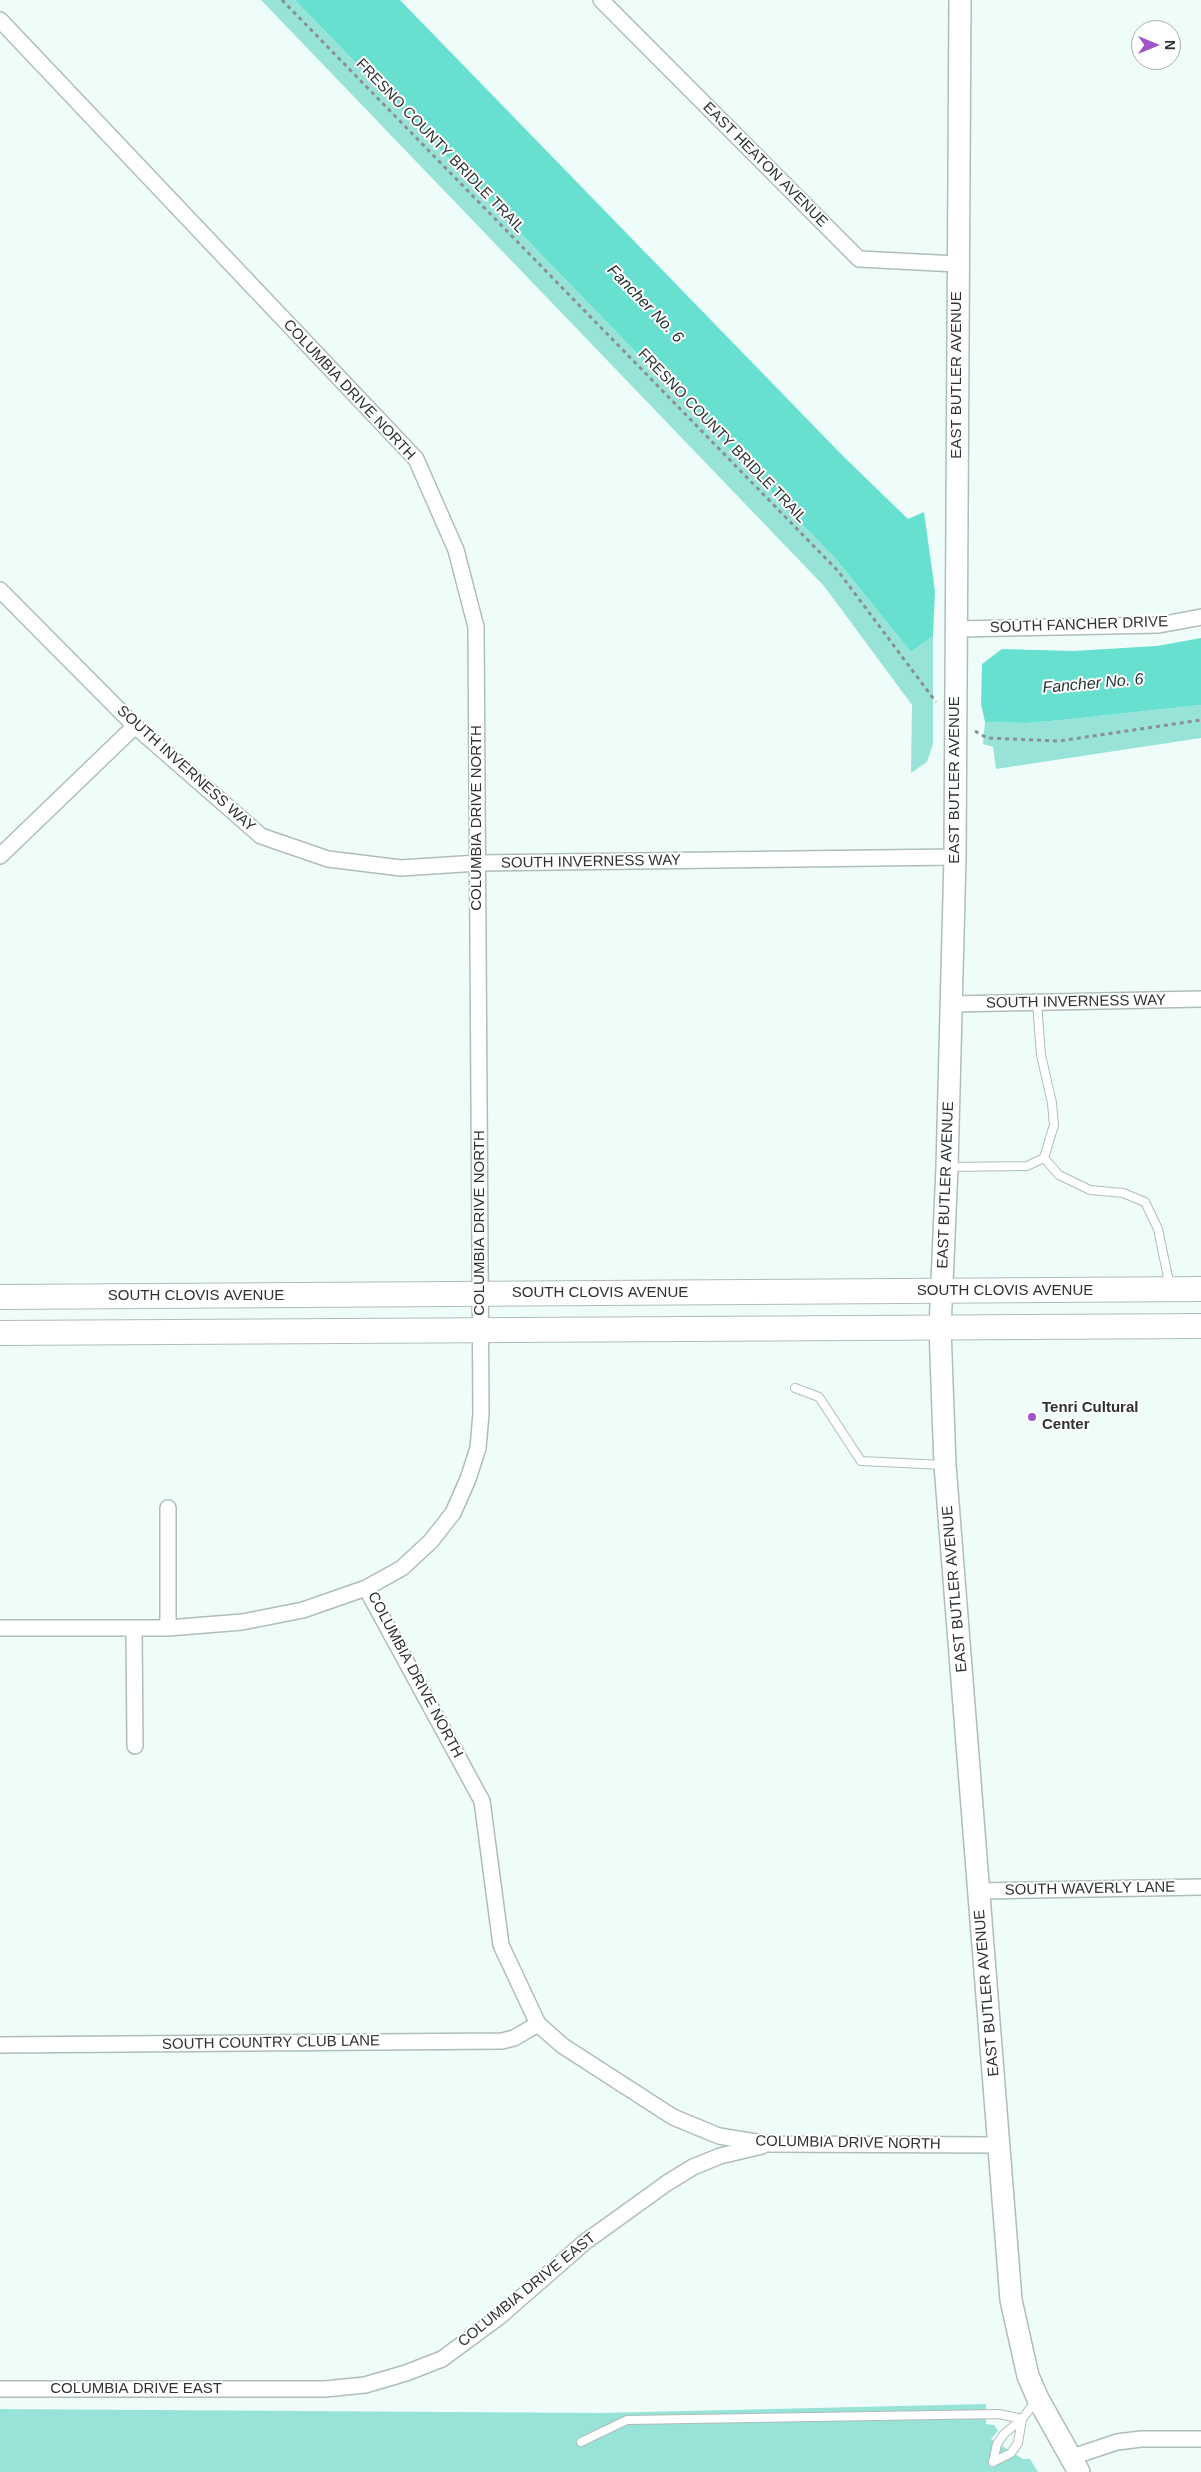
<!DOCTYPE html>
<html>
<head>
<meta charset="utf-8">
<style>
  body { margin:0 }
  #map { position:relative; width:1201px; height:2472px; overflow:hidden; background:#effdfa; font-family:Arial,sans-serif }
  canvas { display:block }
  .north { position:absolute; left:1131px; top:20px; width:50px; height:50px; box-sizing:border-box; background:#fff; border:1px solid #abadad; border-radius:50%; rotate:90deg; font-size:14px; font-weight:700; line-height:20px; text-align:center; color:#2e3332 }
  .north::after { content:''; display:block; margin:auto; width:18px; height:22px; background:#9d55c8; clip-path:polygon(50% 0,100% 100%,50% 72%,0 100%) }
</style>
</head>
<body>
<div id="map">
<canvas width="1201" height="2472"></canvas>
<div class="north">N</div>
</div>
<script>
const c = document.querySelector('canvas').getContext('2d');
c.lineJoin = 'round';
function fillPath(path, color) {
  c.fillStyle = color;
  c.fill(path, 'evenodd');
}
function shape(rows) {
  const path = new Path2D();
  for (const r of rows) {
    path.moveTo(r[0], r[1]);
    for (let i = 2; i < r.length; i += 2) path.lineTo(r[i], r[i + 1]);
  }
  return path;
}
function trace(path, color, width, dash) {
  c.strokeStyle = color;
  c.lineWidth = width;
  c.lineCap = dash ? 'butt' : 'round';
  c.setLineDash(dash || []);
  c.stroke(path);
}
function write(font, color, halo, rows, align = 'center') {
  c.font = font + ' Arial,sans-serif';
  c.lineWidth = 4;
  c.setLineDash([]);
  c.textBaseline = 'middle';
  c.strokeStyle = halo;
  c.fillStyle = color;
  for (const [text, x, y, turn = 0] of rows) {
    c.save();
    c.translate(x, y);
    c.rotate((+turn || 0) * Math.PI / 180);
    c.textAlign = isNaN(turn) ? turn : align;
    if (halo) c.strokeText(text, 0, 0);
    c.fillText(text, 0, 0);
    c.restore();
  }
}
const green = shape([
  [261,0,295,0,835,558,911,652,933,636,933,744,927,762,911,773,912,705,824,586],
  [1201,705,1201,738,996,769,993,747,983,744,985,722,1027,723,1062,720],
  [986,2404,986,2424,994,2425,998,2431,991,2439,1023,2459,1030,2459,1038,2472,0,2472,0,2409,600,2413]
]);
const water = shape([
  [295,0,400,0,843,456,908,519,924,512,935,591,933,636,911,652,835,558],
  [1201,638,1201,705,1062,720,1027,723,985,722,981,704,982,664,1002,649,1073,651,1157,646]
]);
const path = shape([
  [282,0,838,571,936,702],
  [975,731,987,738,1059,741,1201,720]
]);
const lane = shape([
  [1044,1158,1059,1175,1090,1190,1123,1193,1145,1202,1158,1229,1170,1287],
  [947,1167,1027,1166,1044,1158,1054,1125,1052,1103,1041,1055,1037,1002],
  [795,1388,819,1397,861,1461,943,1465],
  [581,2442,627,2420,999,2414,1022,2419],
  [993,2462,997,2444,1004,2434,1022,2419,1036,2401],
  [993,2462,1011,2453,1018,2443,1022,2419]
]);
const street = shape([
  [601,0,859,259,957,264],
  [0,20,416,459,456,550,476,627,481,1414,478,1448,468,1479,453,1513,431,1541,402,1568,366,1588,482,1801,501,1945,538,2024,563,2046,673,2117,719,2136,768,2144,998,2145],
  [0,590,135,726,261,836,328,859,401,868,478,863,955,857],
  [957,629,1159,625,1201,617],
  [0,856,135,726],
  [952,1004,1201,999],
  [168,1508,168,1628],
  [0,1628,168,1628,242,1622,303,1610,366,1588],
  [134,1628,135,1746],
  [979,1891,1201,1887],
  [0,2045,502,2041,514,2038,538,2024],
  [0,2389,325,2389,365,2385,406,2373,442,2359,499,2317,585,2242,667,2183,693,2167,720,2156,762,2146],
  [1072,2457,1117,2442,1141,2439,1201,2439]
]);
const secondary = shape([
  [960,0,955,857,947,1167,940,1328,945,1465,1011,2300,1028,2376,1038,2399,1079,2472]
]);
const primary = shape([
  [0,1297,1201,1289],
  [0,1333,1201,1326]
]);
const markers = [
  [1032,1417,5,"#9d55c8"]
];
const streetNames = [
  ["FRESNO COUNTY BRIDLE TRAIL",440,146,46],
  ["EAST HEATON AVENUE",765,165,45],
  ["EAST BUTLER AVENUE",957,375,-90],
  ["COLUMBIA DRIVE NORTH",349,390,47],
  ["FRESNO COUNTY BRIDLE TRAIL",722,436,46],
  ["SOUTH FANCHER DRIVE",1079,625,-2],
  ["SOUTH INVERNESS WAY",186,769,42],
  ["EAST BUTLER AVENUE",955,780,-90],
  ["COLUMBIA DRIVE NORTH",477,818,-90],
  ["SOUTH INVERNESS WAY",591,862,-1],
  ["SOUTH INVERNESS WAY",1076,1002,-1],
  ["EAST BUTLER AVENUE",946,1185,-88],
  ["COLUMBIA DRIVE NORTH",480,1223,-90],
  ["SOUTH CLOVIS AVENUE",1005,1291],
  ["SOUTH CLOVIS AVENUE",600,1293],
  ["SOUTH CLOVIS AVENUE",196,1296],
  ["EAST BUTLER AVENUE",955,1589,-95],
  ["COLUMBIA DRIVE NORTH",415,1675,62],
  ["SOUTH WAVERLY LANE",1090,1889,-1],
  ["EAST BUTLER AVENUE",987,1993,-95],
  ["SOUTH COUNTRY CLUB LANE",271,2043,-1],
  ["COLUMBIA DRIVE NORTH",848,2143,1],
  ["COLUMBIA DRIVE EAST",527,2290,-39],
  ["COLUMBIA DRIVE EAST",136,2389]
];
const poiNames = [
  ["Tenri Cultural",1042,1408],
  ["Center",1042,1425]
];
const waterNames = [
  ["Fancher No. 6",645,304,46],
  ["Fancher No. 6",1093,684,-5]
];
fillPath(green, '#98e3d7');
fillPath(water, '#68e0d0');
trace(lane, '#afbdba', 10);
trace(street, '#afbdba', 18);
trace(secondary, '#afbdba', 24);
trace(primary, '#afbdba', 26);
trace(path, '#899290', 3, [4, 4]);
trace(lane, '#fff', 8);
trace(street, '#fff', 15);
trace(secondary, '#fff', 21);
trace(primary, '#fff', 24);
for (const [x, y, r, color] of markers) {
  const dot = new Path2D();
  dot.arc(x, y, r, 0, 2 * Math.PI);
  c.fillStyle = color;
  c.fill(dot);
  trace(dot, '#fff', 2);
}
write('15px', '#2e3332', '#fff', streetNames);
write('bold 15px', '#2e3332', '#fff', poiNames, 'left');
write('italic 16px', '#1d322f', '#fff', waterNames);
</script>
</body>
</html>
